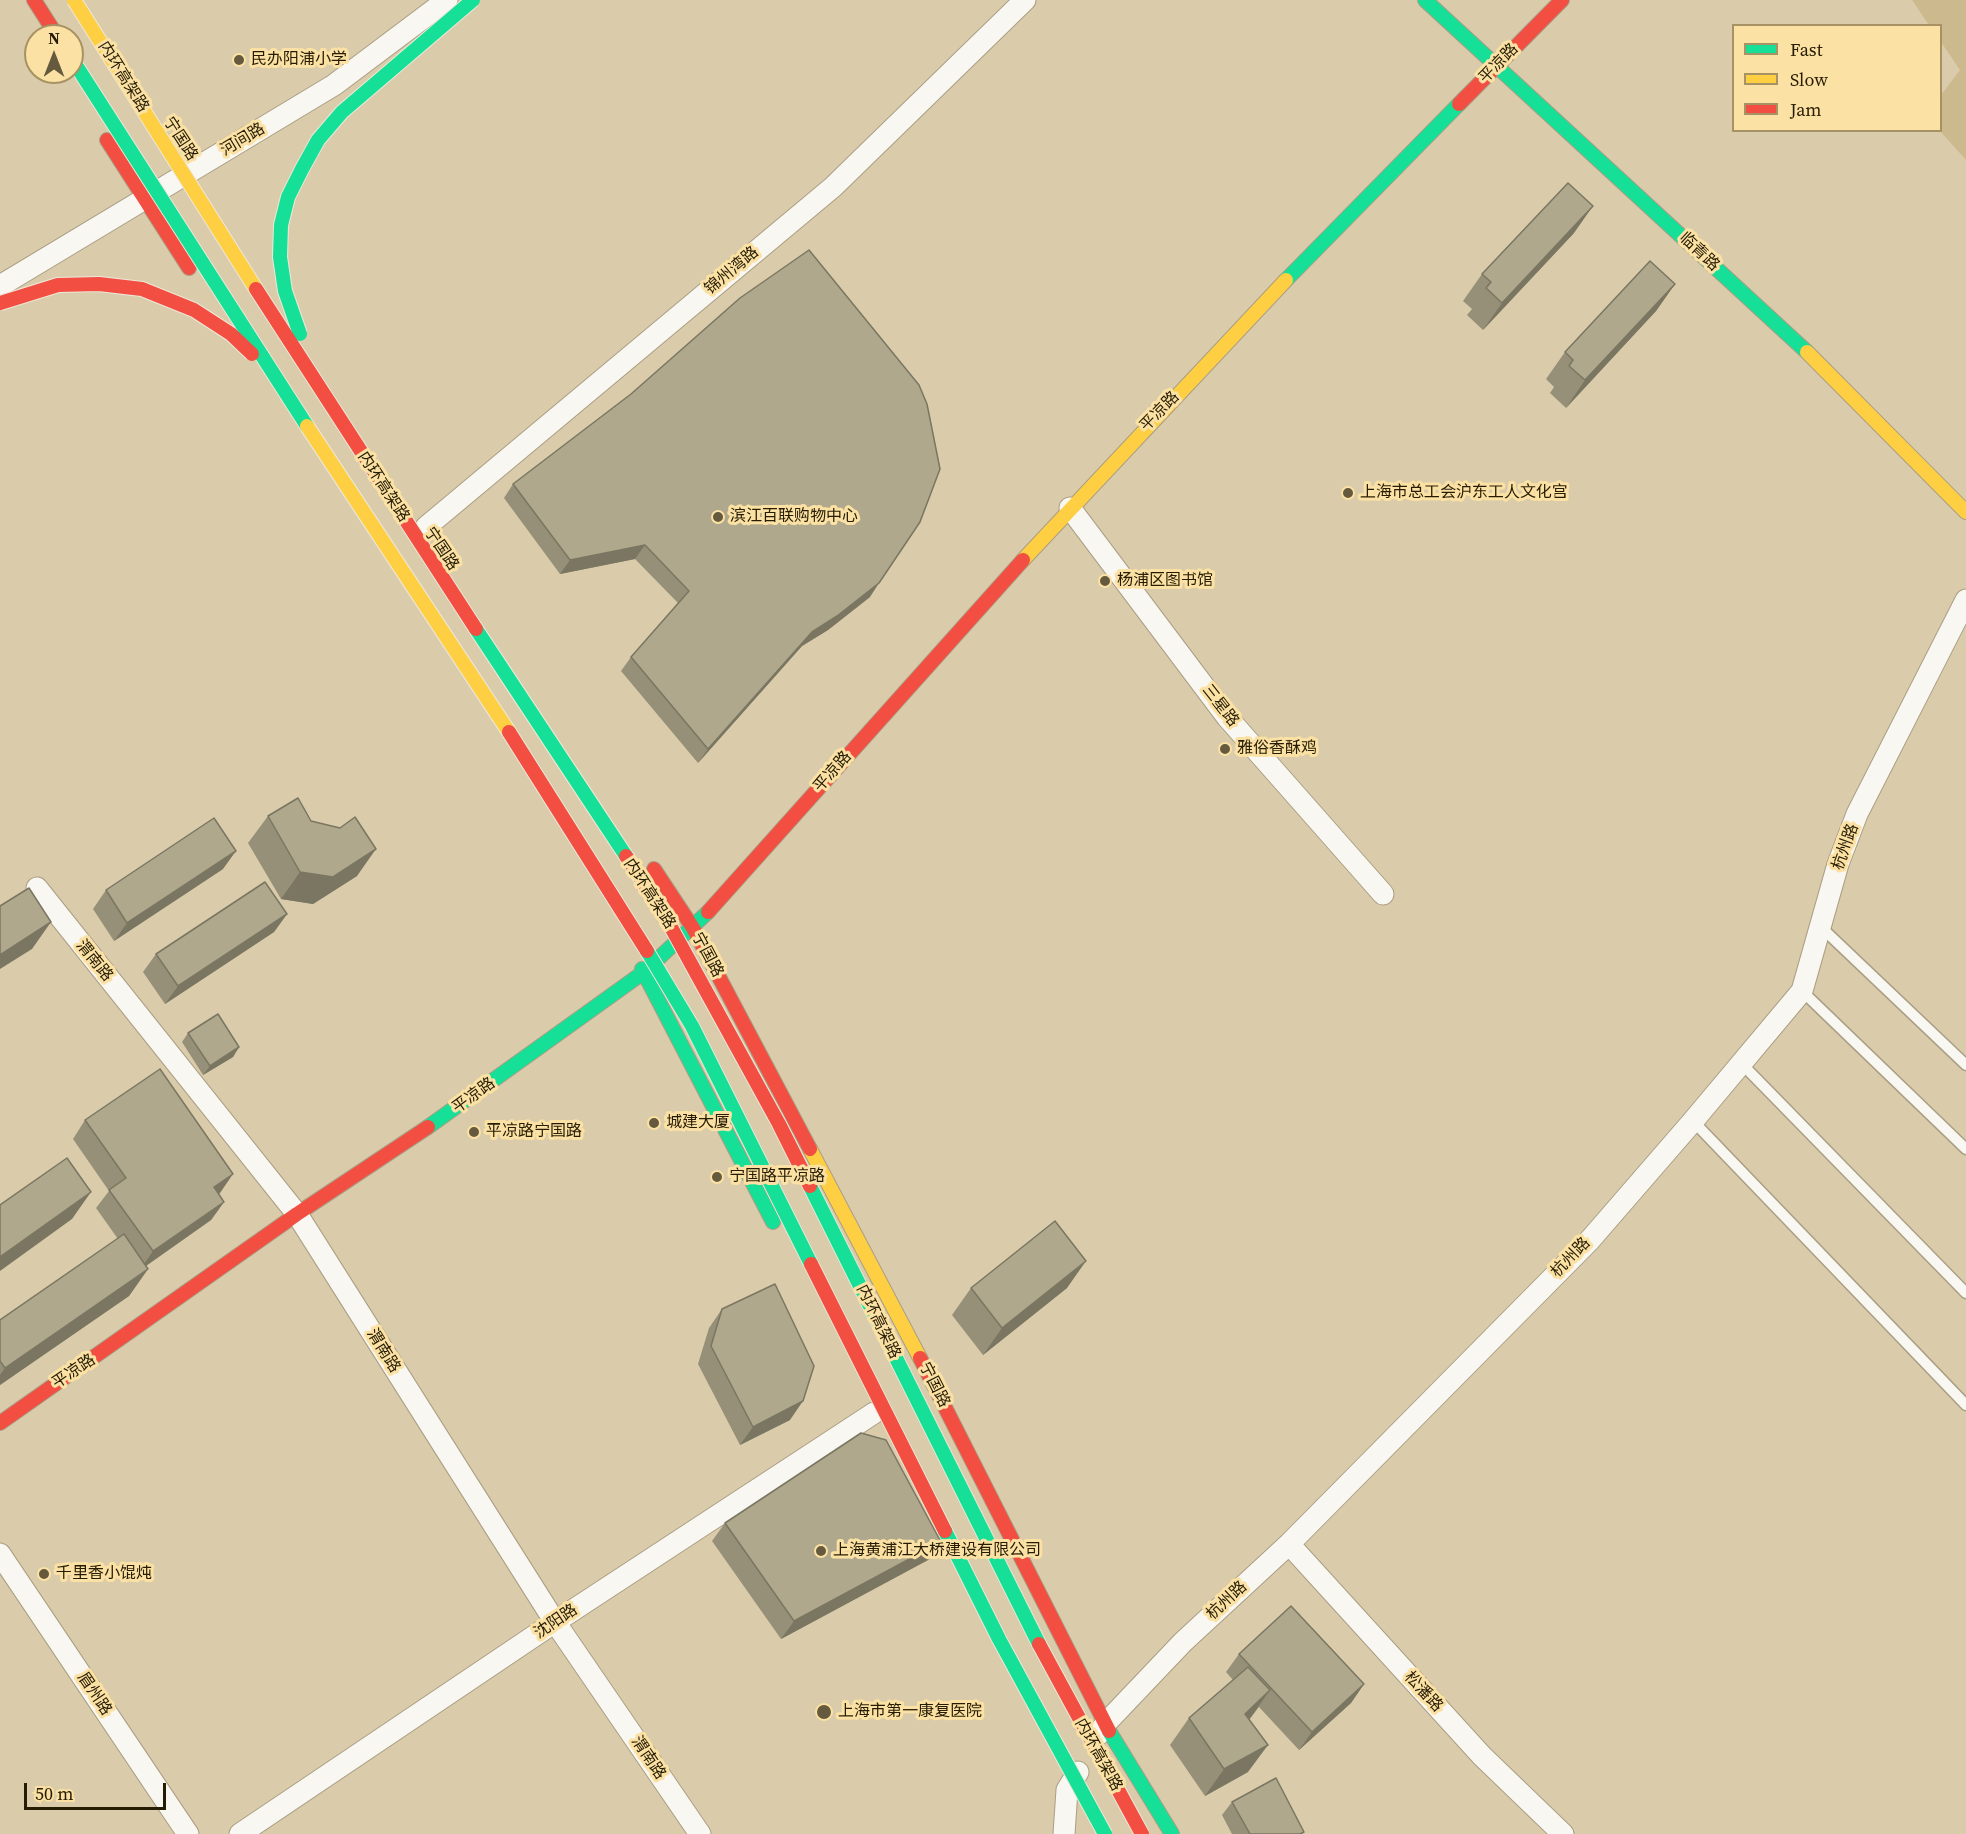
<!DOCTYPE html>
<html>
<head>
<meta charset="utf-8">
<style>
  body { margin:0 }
  #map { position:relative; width:1966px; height:1834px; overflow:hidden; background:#daccaa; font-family:"Source Serif 4",serif }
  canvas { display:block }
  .legend { position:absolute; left:1732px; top:24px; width:210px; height:108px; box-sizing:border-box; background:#fbe1a3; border:2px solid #a69263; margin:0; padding:8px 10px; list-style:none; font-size:18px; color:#261c04 }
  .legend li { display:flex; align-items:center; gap:12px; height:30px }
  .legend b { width:30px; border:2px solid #a69263 }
  .north { position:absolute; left:24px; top:24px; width:60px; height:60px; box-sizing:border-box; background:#fbe1a3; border:2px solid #a69263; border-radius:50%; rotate:0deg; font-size:16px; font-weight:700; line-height:24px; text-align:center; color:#261c04 }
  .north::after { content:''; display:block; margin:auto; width:21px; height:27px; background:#655a3e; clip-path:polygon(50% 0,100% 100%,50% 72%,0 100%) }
  .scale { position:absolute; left:24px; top:1783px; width:142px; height:27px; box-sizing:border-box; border:3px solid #261c04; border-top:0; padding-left:8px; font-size:18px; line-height:21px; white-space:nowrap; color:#261c04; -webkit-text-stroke:4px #fbe1a3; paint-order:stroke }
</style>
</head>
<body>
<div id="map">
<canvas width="1966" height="1834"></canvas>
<ul class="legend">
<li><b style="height:8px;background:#16e098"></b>Fast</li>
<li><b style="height:8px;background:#ffcf43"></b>Slow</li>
<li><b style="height:8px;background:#f24e42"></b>Jam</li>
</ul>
<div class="north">N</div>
<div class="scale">50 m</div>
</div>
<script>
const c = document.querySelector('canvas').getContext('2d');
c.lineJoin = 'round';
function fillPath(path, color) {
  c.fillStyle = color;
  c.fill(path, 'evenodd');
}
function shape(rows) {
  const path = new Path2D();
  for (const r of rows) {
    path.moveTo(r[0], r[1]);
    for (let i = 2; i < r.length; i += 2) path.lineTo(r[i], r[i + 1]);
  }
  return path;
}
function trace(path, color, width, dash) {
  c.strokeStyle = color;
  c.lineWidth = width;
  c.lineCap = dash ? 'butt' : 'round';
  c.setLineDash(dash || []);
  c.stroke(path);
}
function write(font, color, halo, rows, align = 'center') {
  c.font = font + ' "Source Serif 4","Noto Sans SC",serif';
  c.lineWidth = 6;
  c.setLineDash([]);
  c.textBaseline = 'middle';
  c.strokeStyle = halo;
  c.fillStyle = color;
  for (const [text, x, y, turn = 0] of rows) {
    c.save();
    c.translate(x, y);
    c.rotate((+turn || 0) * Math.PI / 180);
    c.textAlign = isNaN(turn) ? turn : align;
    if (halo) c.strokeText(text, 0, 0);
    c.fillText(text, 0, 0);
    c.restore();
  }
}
const green = shape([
  [1912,0,1966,0,1966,160,1940,131,1941,95,1960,70,1941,42,1940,26,1929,25]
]);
const lane = shape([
  [1822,928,1966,1065],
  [1802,991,1966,1149],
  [1742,1064,1966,1293],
  [1693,1121,1966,1405]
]);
const street = shape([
  [0,286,334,85,447,0],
  [1070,508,1227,717,1383,894],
  [426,527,833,187,1025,0],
  [37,888,297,1214,555,1622,700,1834],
  [1289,1544,1482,1756,1563,1834],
  [0,1554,188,1834],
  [1099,1734,1105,1724,1183,1642,1289,1544,1589,1241,1693,1121,1802,991,1838,864,1857,814,1966,600],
  [240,1834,555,1622,874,1413],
  [1064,1834,1067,1790,1078,1772]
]);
const fast = shape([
  [1425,0,1807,352],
  [1286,280,1459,104],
  [642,969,773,1222],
  [428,1127,644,972,708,912],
  [1109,1731,1172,1834]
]);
const slow = shape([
  [1807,352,1966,512],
  [1023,560,1286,280],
  [810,1149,920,1358]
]);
const jam = shape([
  [34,0,57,36],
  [1459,104,1562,0],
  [107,140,189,268],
  [654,869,693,928,810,1149],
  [708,912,1023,560],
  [920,1358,1109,1731],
  [0,1423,297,1214,428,1127]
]);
const fastBridge = shape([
  [72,59,307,426],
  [300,334,285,291,280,257,281,225,288,197,302,169,318,140,342,112,473,0],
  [476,629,626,856],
  [647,951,692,1026,811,1264],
  [810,1186,1039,1644],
  [945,1531,999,1639,1105,1834]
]);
const slowBridge = shape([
  [74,0,256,289],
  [307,426,509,732]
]);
const jamBridge = shape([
  [256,289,476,629],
  [0,303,58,285,99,284,142,289,194,310,231,334,252,354],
  [509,732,647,951],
  [626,856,661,909,779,1124,810,1186],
  [811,1264,945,1531],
  [1039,1644,1142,1834]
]);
const wall = shape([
  [1574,233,1483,330,1467,315,1472,309,1463,301,1482,274],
  [1675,284,1656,311,1566,408,1550,393,1554,387,1546,379,1565,352],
  [513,484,870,597,828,630,802,646,698,763,621,671,631,657,678,603,635,559,560,574,504,498],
  [268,816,311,821,357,876,313,904,281,899,248,843],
  [223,869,114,941,93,909,106,890],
  [287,914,274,932,165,1004,143,972,156,954],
  [188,1033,239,1047,233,1057,203,1075,182,1042],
  [85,1120,220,1193,219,1194,224,1202,211,1220,146,1266,148,1269,129,1296,0,1385,0,1320,118,1239,96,1208,109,1191,73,1139],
  [971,1288,1067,1288,983,1355,952,1315],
  [722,1309,790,1420,740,1445,698,1364,709,1328],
  [725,1523,941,1542,928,1560,781,1639,712,1541],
  [1239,1654,1364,1684,1351,1703,1299,1750,1259,1707,1249,1720,1248,1772,1205,1796,1170,1745,1189,1718,1233,1680,1226,1672],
  [1232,1802,1304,1832,1302,1834,1232,1834,1222,1815]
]);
const shadedWall = shape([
  [1593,206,1574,233,1483,330,1502,303],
  [1675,284,1656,311,1566,408,1585,380],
  [645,545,635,559,560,574,570,560],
  [879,583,870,597,828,630,802,646,698,763,708,749,812,632],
  [376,849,357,876,313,904,281,899,300,872],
  [236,851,223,869,114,941,127,923],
  [287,914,274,932,165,1004,178,986],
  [51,922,32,949,0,969,0,955],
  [239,1047,233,1057,203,1075,210,1066],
  [233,1174,220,1193,201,1206,214,1187],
  [91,1192,72,1219,0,1271,0,1257],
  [224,1202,211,1220,140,1270,153,1251],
  [1086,1261,1067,1288,983,1355,1002,1328],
  [148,1269,129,1296,0,1385,0,1375,5,1368],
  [803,1401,790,1420,740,1445,753,1427],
  [941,1542,928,1560,781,1639,794,1621],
  [1364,1684,1351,1703,1299,1750,1312,1732],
  [1270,1690,1251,1717,1226,1741,1245,1714],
  [1268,1745,1248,1772,1205,1796,1224,1769]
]);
const building = shape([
  [1568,183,1593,206,1502,303,1486,288,1491,282,1482,274,1568,183],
  [809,250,919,385,927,404,940,469,920,522,879,583,837,616,812,632,708,749,631,657,689,591,645,545,570,560,513,484,631,394,740,298,809,250],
  [1650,261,1675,284,1585,380,1569,366,1573,360,1565,352,1650,261],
  [298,798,311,821,340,828,355,817,376,849,333,877,300,872,268,816,298,798],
  [214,818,236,851,127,923,106,890,214,818],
  [265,882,287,914,178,986,156,954,265,882],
  [29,888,51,922,0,955,0,906,29,888],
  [218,1014,239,1047,210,1066,188,1033,218,1014],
  [160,1069,233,1174,214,1187,224,1202,153,1251,109,1190,126,1178,85,1120,160,1069],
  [67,1158,91,1192,0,1257,0,1205,67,1158],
  [1055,1221,1086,1261,1002,1328,971,1288,1055,1221],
  [124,1234,148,1269,5,1368,0,1361,0,1320,124,1234],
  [775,1284,814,1366,803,1401,753,1427,711,1346,722,1309,775,1284],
  [861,1433,886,1440,941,1542,794,1621,725,1523,861,1433],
  [1291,1606,1364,1684,1312,1732,1239,1654,1291,1606],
  [1248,1667,1270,1690,1245,1714,1268,1745,1224,1769,1189,1718,1248,1667],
  [1276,1778,1304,1832,1300,1834,1250,1834,1232,1802,1276,1778]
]);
const markers = [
  [239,60,6,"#655a3e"],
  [1348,493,6,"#655a3e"],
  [718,517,6,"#655a3e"],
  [1105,581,6,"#655a3e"],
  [1225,749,6,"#655a3e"],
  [654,1123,6,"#655a3e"],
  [474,1132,6,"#655a3e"],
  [717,1177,6,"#655a3e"],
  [821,1551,6,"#655a3e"],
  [44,1574,6,"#655a3e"],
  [824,1712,8,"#655a3e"]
];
const poiNames = [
  ["民办阳浦小学",251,60],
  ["上海市总工会沪东工人文化宫",1360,493],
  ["滨江百联购物中心",730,517],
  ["杨浦区图书馆",1117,581],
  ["雅俗香酥鸡",1237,749],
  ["城建大厦",666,1123],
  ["平凉路宁国路",486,1132],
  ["宁国路平凉路",729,1177],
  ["上海黄浦江大桥建设有限公司",833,1551],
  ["千里香小馄炖",56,1574],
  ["上海市第一康复医院",838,1712]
];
const streetNames = [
  ["平凉路",1499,64,-46],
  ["内环高架路",123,77,58],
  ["宁国路",180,139,57],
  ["河间路",243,140,-31],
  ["临青路",1699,252,43],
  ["锦州湾路",732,271,-40],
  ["平凉路",1160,412,-46],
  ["内环高架路",383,487,57],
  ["宁国路",441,549,56],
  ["三星路",1220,706,52],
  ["平凉路",833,772,-49],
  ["杭州路",1846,847,-70],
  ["内环高架路",649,894,57],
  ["宁国路",707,955,62],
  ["渭南路",94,961,51],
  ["平凉路",474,1096,-36],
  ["杭州路",1571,1258,-46],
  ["内环高架路",878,1322,64],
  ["渭南路",383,1351,58],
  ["平凉路",74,1372,-34],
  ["宁国路",934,1385,63],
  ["杭州路",1227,1601,-43],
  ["沈阳路",556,1622,-34],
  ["松潘路",1423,1692,47],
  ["眉州路",94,1694,56],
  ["内环高架路",1098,1755,61],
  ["渭南路",648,1758,56]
];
fillPath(green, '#ccb98d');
trace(lane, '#aa9e84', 13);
trace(street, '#aa9e84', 23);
trace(fast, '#aa9e84', 16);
trace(slow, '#aa9e84', 16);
trace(jam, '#aa9e84', 16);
trace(lane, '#f9f7f2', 10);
trace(street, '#f9f7f2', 21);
trace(fast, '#16e098', 14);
trace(slow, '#ffcf43', 14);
trace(jam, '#f24e42', 14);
trace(fastBridge, '#eee8d9', 16, []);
trace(slowBridge, '#eee8d9', 16, []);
trace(jamBridge, '#eee8d9', 16, []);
trace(fastBridge, '#16e098', 14);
trace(slowBridge, '#ffcf43', 14);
trace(jamBridge, '#f24e42', 14);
fillPath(wall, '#969078');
fillPath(shadedWall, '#7a7662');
fillPath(building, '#afa88c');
trace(building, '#7a7662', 1.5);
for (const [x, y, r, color] of markers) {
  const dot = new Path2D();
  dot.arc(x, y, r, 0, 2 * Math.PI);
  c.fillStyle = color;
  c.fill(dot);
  trace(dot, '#fbe1a3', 2);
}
write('16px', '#261c04', '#fbe1a3', poiNames, 'left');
write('16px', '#261c04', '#fbe1a3', streetNames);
</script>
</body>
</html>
